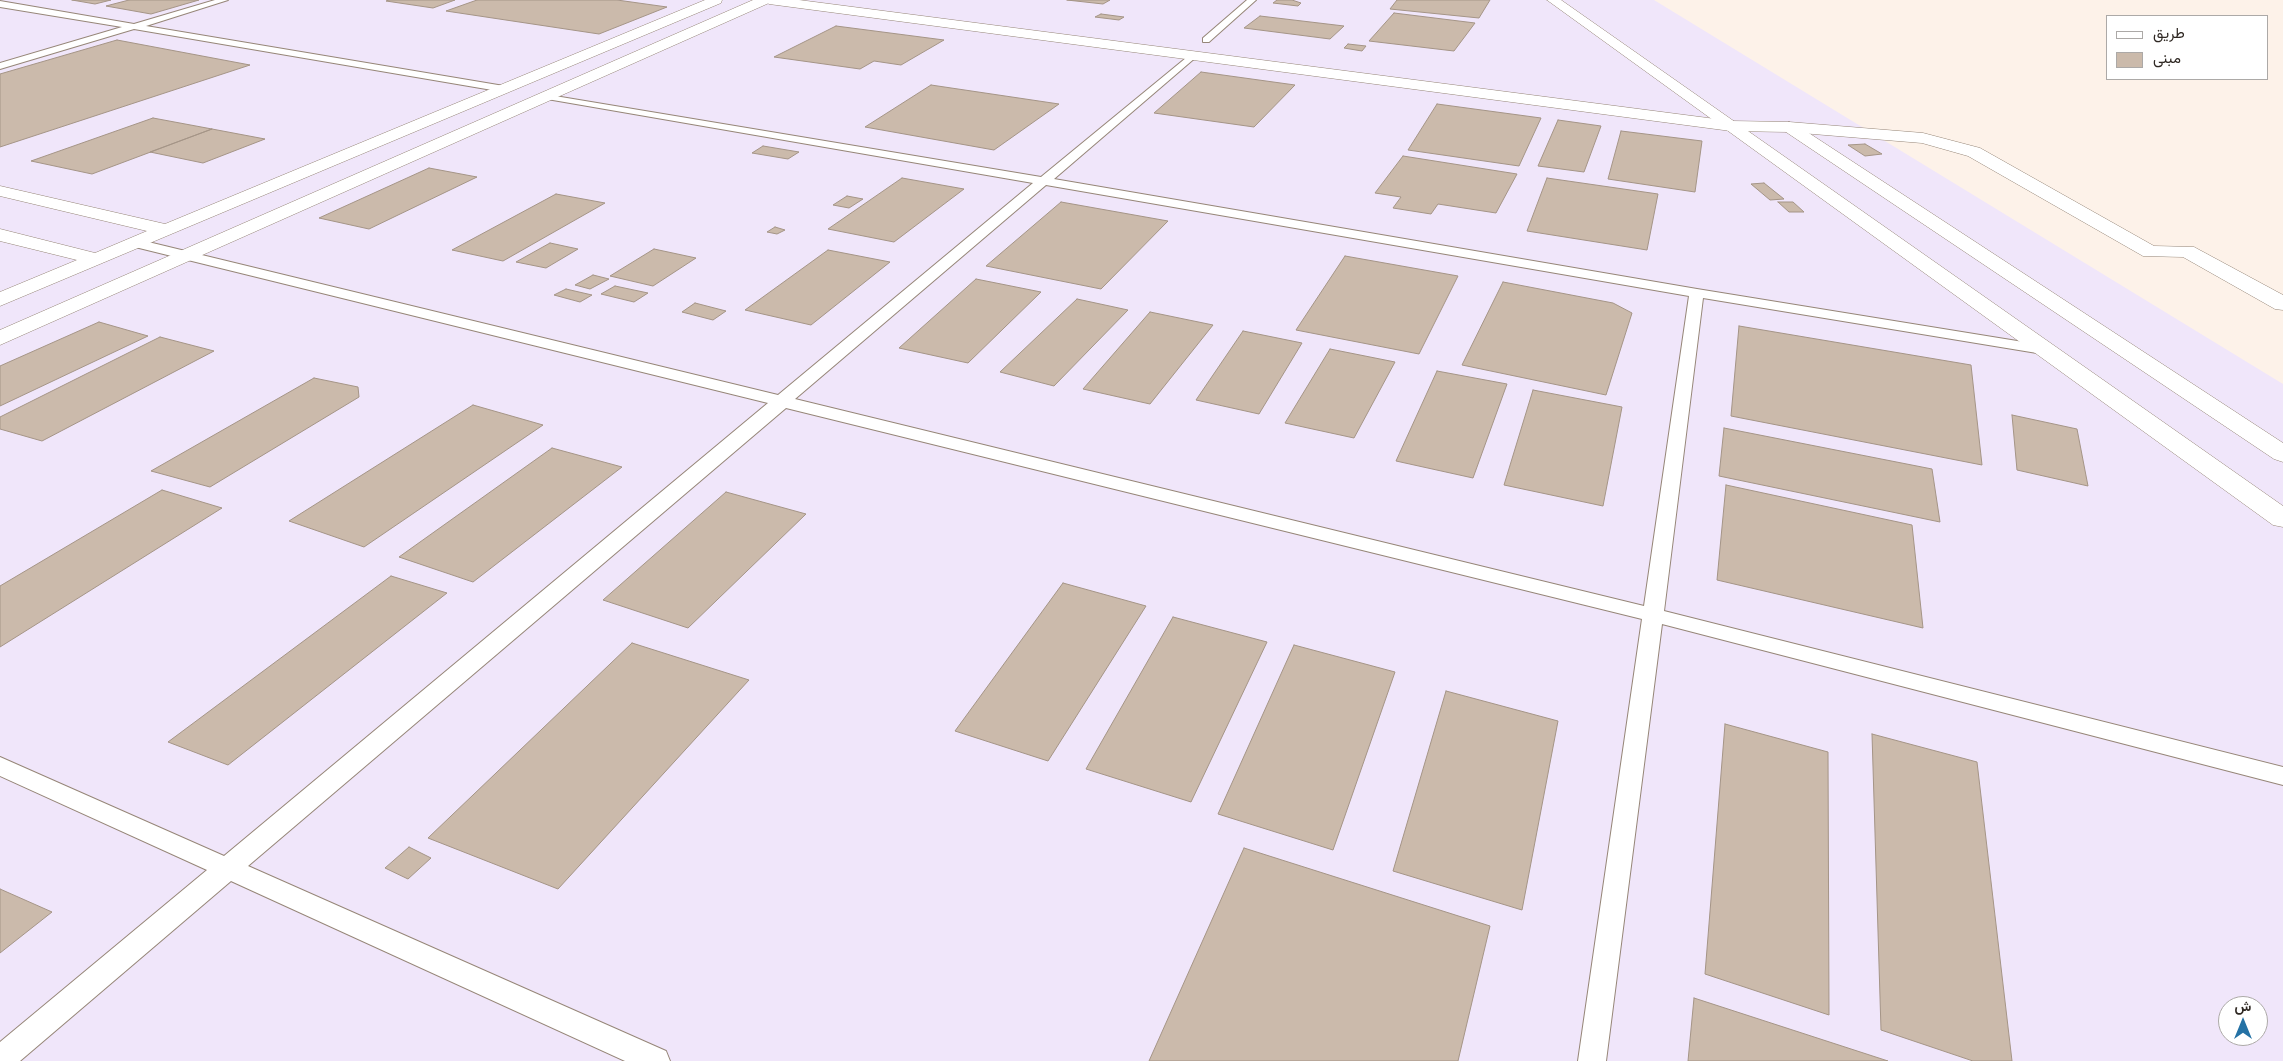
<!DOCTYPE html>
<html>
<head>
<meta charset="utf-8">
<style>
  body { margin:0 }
  #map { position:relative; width:2283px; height:1061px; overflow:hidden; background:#fdf2e9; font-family:"Source Sans 3",Vazirmatn,sans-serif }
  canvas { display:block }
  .legend { position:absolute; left:2106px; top:15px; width:162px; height:65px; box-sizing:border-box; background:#fff; border:1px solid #aca9a7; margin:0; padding:6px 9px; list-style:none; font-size:15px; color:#2f2823 }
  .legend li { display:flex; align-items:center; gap:10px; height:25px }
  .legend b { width:25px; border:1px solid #aca9a7 }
  .north { position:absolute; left:2218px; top:996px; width:50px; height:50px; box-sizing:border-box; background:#fff; border:1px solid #aca9a7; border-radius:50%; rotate:0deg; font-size:14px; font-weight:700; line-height:20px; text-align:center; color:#2f2823 }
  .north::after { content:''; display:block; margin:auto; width:18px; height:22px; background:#2572a5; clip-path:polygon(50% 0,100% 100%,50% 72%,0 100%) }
</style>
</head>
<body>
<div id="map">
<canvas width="2283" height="1061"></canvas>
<ul class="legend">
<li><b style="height:6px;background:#fff"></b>طريق</li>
<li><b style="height:14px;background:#cbbaab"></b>مبنى</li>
</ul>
<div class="north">ش</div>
</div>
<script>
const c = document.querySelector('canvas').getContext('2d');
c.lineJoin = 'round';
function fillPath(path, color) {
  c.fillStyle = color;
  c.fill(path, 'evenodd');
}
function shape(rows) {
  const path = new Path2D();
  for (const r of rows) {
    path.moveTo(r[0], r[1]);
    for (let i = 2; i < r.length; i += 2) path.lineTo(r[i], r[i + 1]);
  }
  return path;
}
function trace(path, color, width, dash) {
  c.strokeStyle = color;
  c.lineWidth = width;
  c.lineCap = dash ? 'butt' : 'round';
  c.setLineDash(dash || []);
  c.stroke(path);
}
const industrial = shape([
  [0,0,1654,0,2283,384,2283,1061,0,1061],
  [2228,1006,2258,1006,2258,1036,2228,1036]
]);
const building = shape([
  [72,0,111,0,95,4,72,0],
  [129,0,199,0,151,14,106,6,129,0],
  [389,0,455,0,433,8,386,1,389,0],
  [477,0,617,0,667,7,599,34,446,11,477,0],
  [1067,0,1110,0,1103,4,1067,0],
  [1277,0,1292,0,1301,3,1298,6,1273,3,1277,0],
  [1397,0,1490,0,1479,18,1390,9,1397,0],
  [1394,13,1475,23,1454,51,1369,41,1394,13],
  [1101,14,1124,17,1119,20,1095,17,1101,14],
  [1260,16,1344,26,1330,39,1244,28,1260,16],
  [836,26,944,40,901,65,874,61,860,69,774,57,836,26],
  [117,40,250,65,0,147,0,74,117,40],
  [1348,44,1366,46,1362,51,1344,48,1348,44],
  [1201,72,1295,85,1254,127,1154,113,1201,72],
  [931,85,1059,104,994,150,865,127,931,85],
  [1437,104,1541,118,1519,166,1408,150,1437,104],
  [153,118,212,129,92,174,31,161,153,118],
  [1558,120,1601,126,1584,172,1538,166,1558,120],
  [212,129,265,139,203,163,150,152,212,129],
  [1621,131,1702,141,1695,192,1608,179,1621,131],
  [1865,144,1882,154,1865,156,1848,145,1865,144],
  [763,146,799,152,788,159,752,153,763,146],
  [1403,156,1517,174,1496,213,1438,204,1431,214,1393,208,1401,197,1375,193,1403,156],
  [429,168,477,177,369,229,319,218,429,168],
  [902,178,964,189,894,242,828,229,902,178],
  [1547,178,1658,194,1647,250,1527,231,1547,178],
  [1764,183,1784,199,1770,200,1751,184,1764,183],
  [556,194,605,203,503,261,452,250,556,194],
  [847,196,863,199,849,208,833,205,847,196],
  [1061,202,1168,221,1101,289,986,266,1061,202],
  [1778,202,1793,202,1804,212,1789,212,1778,202],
  [775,227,785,230,777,234,767,232,775,227],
  [550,243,578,249,546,268,516,262,550,243],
  [654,249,696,258,653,286,610,276,654,249],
  [828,250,890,262,811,325,745,310,828,250],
  [1345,256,1458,276,1419,354,1296,330,1345,256],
  [593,275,609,279,590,289,575,285,593,275],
  [976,279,1041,292,968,363,899,348,976,279],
  [1503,282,1613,303,1632,313,1606,395,1462,365,1503,282],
  [615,286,648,293,634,302,601,294,615,286],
  [566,289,592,295,580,302,554,295,566,289],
  [1077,299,1128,310,1054,386,1000,372,1077,299],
  [695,303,726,311,713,320,682,312,695,303],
  [1150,312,1213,325,1150,404,1083,389,1150,312],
  [99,322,148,336,0,406,0,366,99,322],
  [1739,326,1971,365,1982,465,1731,416,1739,326],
  [1243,331,1302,343,1259,414,1196,400,1243,331],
  [160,337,214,351,42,441,0,429,0,417,160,337],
  [1330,349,1395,362,1354,438,1285,423,1330,349],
  [1437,371,1507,384,1473,478,1396,461,1437,371],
  [314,378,358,387,359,397,210,487,151,471,314,378],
  [1533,390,1622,407,1603,506,1504,485,1533,390],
  [473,405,543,425,364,547,289,521,473,405],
  [2012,415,2077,429,2088,486,2017,470,2012,415],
  [1724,428,1932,469,1940,522,1719,476,1724,428],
  [552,448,622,467,473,582,399,557,552,448],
  [1726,485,1912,525,1923,628,1717,580,1726,485],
  [162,490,222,508,0,647,0,586,162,490],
  [726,492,806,514,688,628,603,600,726,492],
  [391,576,447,593,228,765,168,742,391,576],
  [1063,583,1146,606,1048,761,955,731,1063,583],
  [1173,617,1267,642,1191,802,1086,769,1173,617],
  [632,643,749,680,558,889,428,838,632,643],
  [1294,645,1395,672,1333,850,1218,814,1294,645],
  [1446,691,1558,721,1522,910,1393,871,1446,691],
  [1725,724,1828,752,1829,1015,1705,974,1725,724],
  [1872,734,1977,762,2012,1061,1973,1061,1881,1030,1872,734],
  [409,847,431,858,408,879,385,868,409,847],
  [1244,848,1490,926,1458,1061,1149,1061,1244,848],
  [0,889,52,912,0,953,0,889],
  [1694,998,1888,1061,1688,1061,1694,998]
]);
const service = shape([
  [215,0,228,0,146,26,504,86,509,89,504,92,134,29,0,69,0,63,122,27,0,7,0,1,134,24,215,0],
  [1247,0,1256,0,1209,42,1203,42,1203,38,1247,0],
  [1192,53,1195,54,1195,58,1054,179,1697,289,2048,346,2051,349,2048,352,2043,354,1703,298,1664,611,2283,767,2283,785,1662,624,1606,1061,1578,1061,1642,619,786,408,248,866,666,1051,670,1061,625,1061,231,881,20,1061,0,1061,0,1042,207,870,0,776,0,757,224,856,768,403,131,246,129,243,131,240,136,239,778,395,1033,183,547,99,543,98,543,94,1041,177,1192,53],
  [1046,185,1689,296,1644,606,795,399,1046,185]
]);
const minor = shape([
  [763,0,799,0,1731,121,1789,122,1923,133,1980,148,2154,246,2194,247,2283,295,2283,310,2275,309,2183,257,2143,256,1968,156,1922,143,1789,132,1731,131,769,4,763,0]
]);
const tertiary = shape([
  [705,0,722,0,721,3,0,306,0,292,77,260,0,241,0,229,95,253,147,231,0,196,0,186,165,224,705,0],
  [753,0,770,0,769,3,0,345,0,330,753,0],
  [1547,0,1561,0,2283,506,2283,527,2273,525,1547,0],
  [1789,122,1795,124,2283,443,2283,462,2274,459,1783,130,1781,127,1783,124,1789,122]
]);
fillPath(industrial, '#f0e6fa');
fillPath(building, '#cbbaab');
trace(building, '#a59587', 1);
trace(service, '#968678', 2);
trace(minor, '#968678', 1);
trace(tertiary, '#968678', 1);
fillPath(service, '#fff');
fillPath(minor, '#fff');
fillPath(tertiary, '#fff');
</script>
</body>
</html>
